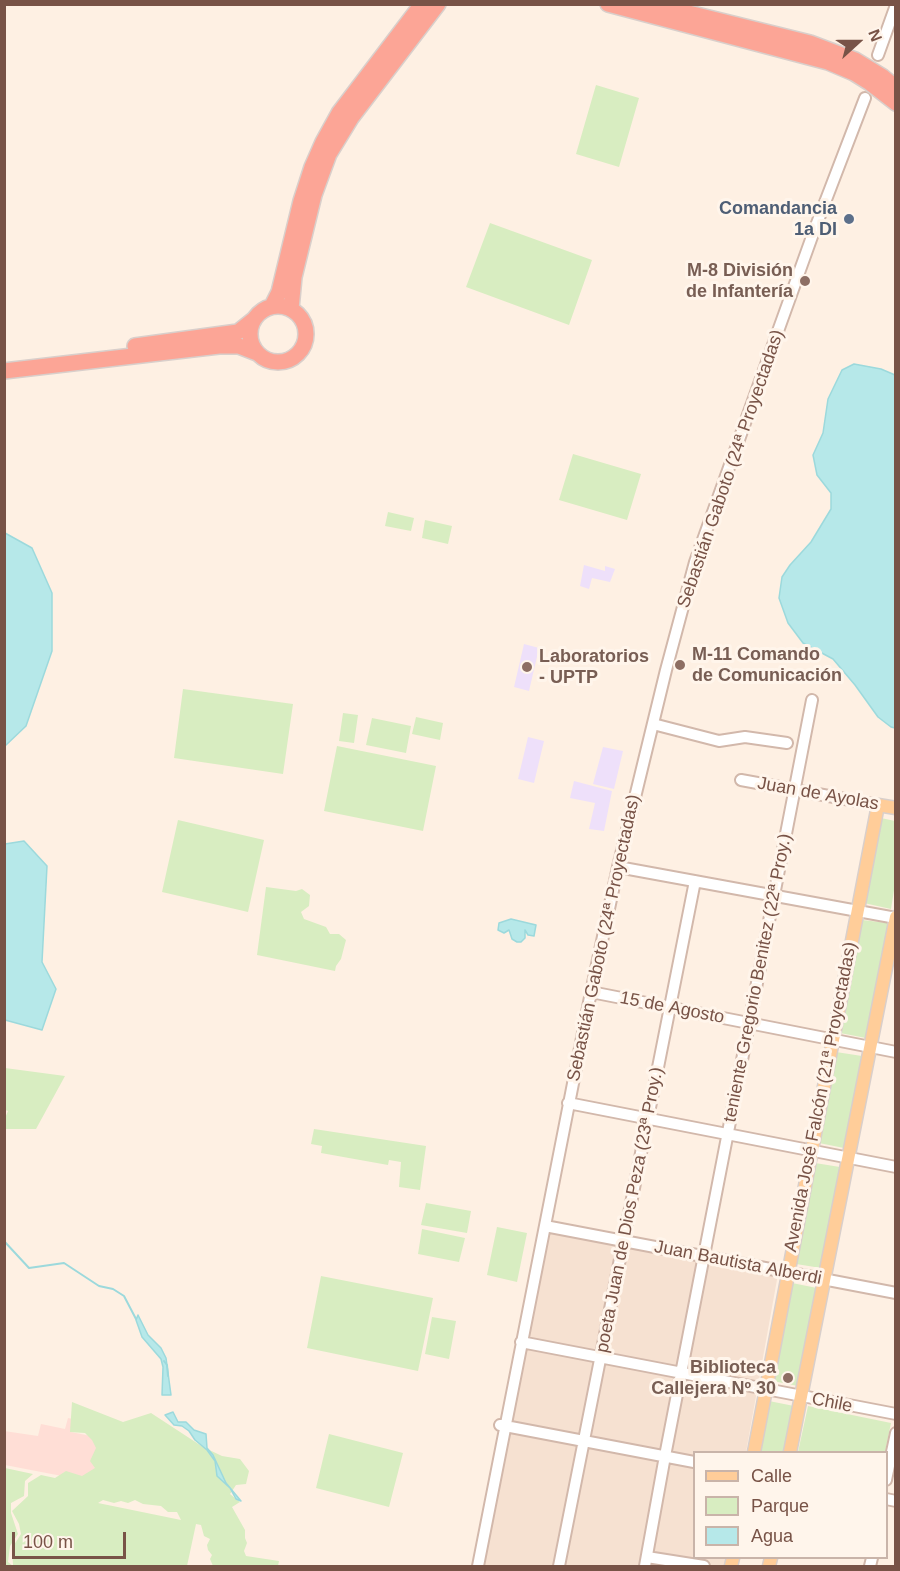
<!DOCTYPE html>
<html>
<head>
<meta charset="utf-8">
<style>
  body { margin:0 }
  #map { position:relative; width:900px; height:1571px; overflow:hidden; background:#fef0e3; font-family:Arial,sans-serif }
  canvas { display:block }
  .frame { position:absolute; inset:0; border:6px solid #785347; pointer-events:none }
  .legend { position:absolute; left:693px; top:1451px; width:195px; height:108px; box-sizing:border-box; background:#fff5eb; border:2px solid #c9b4a9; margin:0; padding:8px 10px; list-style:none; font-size:18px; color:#785347 }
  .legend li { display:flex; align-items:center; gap:12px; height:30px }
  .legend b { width:30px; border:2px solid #c9b4a9 }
  .north { position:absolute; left:828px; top:12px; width:60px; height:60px; -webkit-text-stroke:4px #fff5eb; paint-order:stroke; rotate:69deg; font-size:16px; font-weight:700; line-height:24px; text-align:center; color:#785347 }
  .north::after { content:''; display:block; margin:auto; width:21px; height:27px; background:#785347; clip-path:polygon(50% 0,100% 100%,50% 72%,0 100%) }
  .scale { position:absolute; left:12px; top:1532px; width:114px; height:27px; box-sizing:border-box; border:3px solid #785347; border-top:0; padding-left:8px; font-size:18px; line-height:21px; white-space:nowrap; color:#785347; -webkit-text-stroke:4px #fff5eb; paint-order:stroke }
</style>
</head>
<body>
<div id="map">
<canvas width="900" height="1571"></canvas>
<div class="frame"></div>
<ul class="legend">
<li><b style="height:8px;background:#ffcd99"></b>Calle</li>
<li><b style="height:16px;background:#d8edc1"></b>Parque</li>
<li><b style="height:16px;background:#b6e8e9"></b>Agua</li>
</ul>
<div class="north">N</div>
<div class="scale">100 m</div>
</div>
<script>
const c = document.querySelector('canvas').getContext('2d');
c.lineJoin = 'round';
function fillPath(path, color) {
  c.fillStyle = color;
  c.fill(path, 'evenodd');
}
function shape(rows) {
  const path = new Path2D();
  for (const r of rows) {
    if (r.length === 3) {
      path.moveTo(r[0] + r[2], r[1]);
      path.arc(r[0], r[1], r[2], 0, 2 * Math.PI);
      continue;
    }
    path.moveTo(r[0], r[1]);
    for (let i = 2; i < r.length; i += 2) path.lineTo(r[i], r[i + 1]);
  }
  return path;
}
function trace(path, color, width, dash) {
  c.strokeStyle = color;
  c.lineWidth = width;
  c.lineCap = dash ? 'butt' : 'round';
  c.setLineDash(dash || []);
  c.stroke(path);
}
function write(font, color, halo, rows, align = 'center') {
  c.font = font + ' Arial,sans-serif';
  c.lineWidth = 6;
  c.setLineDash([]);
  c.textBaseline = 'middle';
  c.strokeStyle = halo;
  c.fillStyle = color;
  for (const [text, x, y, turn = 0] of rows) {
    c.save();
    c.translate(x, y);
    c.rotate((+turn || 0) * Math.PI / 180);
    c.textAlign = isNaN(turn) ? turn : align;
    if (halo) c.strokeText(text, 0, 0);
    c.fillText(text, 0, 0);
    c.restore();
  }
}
const residential = shape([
  [548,1231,778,1274,746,1452,694,1452,694,1558,727,1558,725,1566,481,1566]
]);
const commercial = shape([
  [68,1418,73,1419,71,1432,101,1438,93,1482,5,1465,4,1431,38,1436,41,1424,65,1429]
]);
const education = shape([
  [584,565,605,571,605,566,615,569,610,582,592,578,589,589,580,586],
  [524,644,539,648,529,691,514,687],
  [528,737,544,741,534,783,518,779],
  [603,747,623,751,614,789,593,784],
  [574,781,612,791,604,831,589,829,595,803,570,798]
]);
const green = shape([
  [596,85,639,98,619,167,576,154],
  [490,223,592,260,569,325,466,287],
  [573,454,641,474,627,520,559,500],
  [388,512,414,518,411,531,385,526],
  [425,520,452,526,448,544,422,538],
  [183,689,293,704,283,774,174,758],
  [343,713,358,715,354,743,339,741],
  [416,717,443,723,440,740,412,734],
  [372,718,411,726,406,753,366,745],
  [337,746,436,766,423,831,324,811],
  [881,818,895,821,895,884,891,909,864,903],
  [178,820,264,840,248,912,162,892],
  [266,887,296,891,302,889,310,895,309,906,301,912,304,919,326,927,330,934,339,934,346,940,341,959,336,966,335,971,257,955],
  [862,920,888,923,866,1038,840,1033],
  [836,1052,862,1056,844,1148,819,1143],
  [5,1068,65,1076,36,1129,5,1129,5,1118,8,1111,5,1110],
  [314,1129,426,1146,420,1190,399,1187,401,1162,389,1160,388,1165,321,1153,322,1146,311,1144],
  [815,1163,840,1167,821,1268,796,1264],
  [426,1203,471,1211,467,1233,421,1225],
  [497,1227,527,1233,517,1282,487,1275],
  [422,1229,465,1238,459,1262,418,1254],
  [321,1276,433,1298,418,1371,307,1348],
  [792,1283,817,1288,798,1386,773,1381],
  [432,1317,456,1321,449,1359,425,1354],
  [769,1401,794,1406,785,1452,759,1452],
  [72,1402,123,1422,151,1413,203,1447,222,1456,240,1459,249,1471,246,1484,236,1485,230,1494,240,1502,232,1507,245,1530,245,1538,247,1543,244,1551,246,1556,279,1561,278,1566,213,1566,210,1559,212,1555,208,1550,207,1545,210,1539,204,1536,201,1525,196,1524,187,1566,15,1566,13,1565,12,1548,21,1534,19,1524,12,1511,28,1496,28,1483,41,1475,55,1478,66,1471,82,1476,95,1468,90,1461,96,1448,92,1440,85,1433,70,1432],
  [103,1500,114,1503,121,1501,128,1503,135,1500,143,1504,161,1506,168,1512,177,1512,181,1520,98,1503],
  [808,1406,891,1423,885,1452,798,1452],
  [329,1434,403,1453,389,1507,316,1488],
  [5,1468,33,1474,25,1481,24,1496,11,1503,11,1513,18,1534,10,1546,8,1562,13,1566,5,1566]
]);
const water = shape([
  [854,364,881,369,895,375,895,728,891,727,878,717,855,685,833,659,803,643,788,623,779,598,782,577,790,565,811,542,831,509,831,493,817,475,813,455,823,433,828,399,842,370,854,364],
  [5,533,32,548,52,593,52,651,26,726,5,746,5,533],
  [24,841,47,866,42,962,56,989,42,1030,5,1020,5,844,24,841],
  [511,919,536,925,534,936,528,935,525,930,525,938,521,942,517,942,512,939,509,930,504,933,498,930,499,923,511,919],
  [138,1315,148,1335,161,1348,166,1358,171,1395,162,1395,163,1367,161,1359,142,1337,136,1320,138,1315],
  [173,1412,178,1422,186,1422,194,1430,206,1434,207,1448,213,1455,226,1483,241,1501,236,1499,230,1488,217,1476,215,1461,207,1450,195,1440,189,1431,182,1426,174,1425,165,1415,173,1412]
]);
const stream = shape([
  [4,1241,29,1268,64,1263,99,1286,113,1289,124,1296,136,1319],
  [164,1361,167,1365,168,1376]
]);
const minor = shape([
  [878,55,896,5],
  [653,724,719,741,745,737,787,743],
  [741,780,878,805],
  [618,867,896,918],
  [591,992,896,1052],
  [568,1103,896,1167],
  [545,1226,896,1293],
  [521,1342,896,1414],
  [500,1425,694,1462],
  [886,1480,896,1433],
  [886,1499,896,1501],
  [647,1557,704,1566],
  [478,1566,591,992,618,867,666,670,695,562,814,231,865,98],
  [559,1566,695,881],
  [645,1566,665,1456,812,700],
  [870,1566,872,1558]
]);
const major = shape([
  [754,1452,878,805,896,808],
  [790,1452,896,917],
  [731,1566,733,1558],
  [769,1566,771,1558]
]);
const highway = shape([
  [608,4,828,62,854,73,870,83,896,103],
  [652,4,810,43,855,60,883,77,896,88],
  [278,334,28],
  [272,306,279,292,301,201,312,167,323,142,339,113,422,4],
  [291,309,294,277,314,195,329,154,351,118,438,4],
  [135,346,238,332,253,320],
  [4,371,219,346,239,346,257,353]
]);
const markers = [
  [849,219,6,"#5c6f8a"],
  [805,281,6,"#8d6e63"],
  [680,665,6,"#8d6e63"],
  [527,667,6,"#8d6e63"],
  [788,1378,6,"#8d6e63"]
];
const serviceNames = [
  ["Comandancia",837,209],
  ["1a DI",837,230]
];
const educationNames = [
  ["M-8 División",793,271],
  ["de Infantería",793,292],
  ["M-11 Comando",692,655,"left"],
  ["de Comunicación",692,676,"left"],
  ["Laboratorios",539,657,"left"],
  ["- UPTP",539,678,"left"],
  ["Biblioteca",776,1368],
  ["Callejera Nº 30",776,1389]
];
const streetNames = [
  ["Sebastián Gaboto (24ª Proyectadas)",731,469,-71],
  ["Juan de Ayolas",818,794,10],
  ["Sebastián Gaboto (24ª Proyectadas)",604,938,-78],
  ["teniente Gregorio Benitez (22ª Proy.)",758,978,-79],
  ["15 de Agosto",672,1008,11],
  ["Avenida José Falcón (21ª Proyectadas)",821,1097,-79],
  ["poeta Juan de Dios Peza (23ª Proy.)",630,1210,-79],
  ["Juan Bautista Alberdi",738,1263,11],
  ["Chile",832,1403,11]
];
fillPath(residential, '#f6e1d1');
fillPath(commercial, '#ffded6');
fillPath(education, '#eee0fa');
fillPath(green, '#d8edc1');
fillPath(water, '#b6e8e9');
trace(water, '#9cd9dc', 1.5);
trace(stream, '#9cd9dc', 2);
trace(minor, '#d2b8ab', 14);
trace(major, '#d9cfcb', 15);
trace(highway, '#d9cfcb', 18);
trace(minor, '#fff', 10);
trace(major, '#ffcd99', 12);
trace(highway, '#fca596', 15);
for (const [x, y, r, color] of markers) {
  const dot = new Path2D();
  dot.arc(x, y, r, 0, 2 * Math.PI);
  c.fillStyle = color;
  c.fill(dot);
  trace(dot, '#fff5eb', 2);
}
write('bold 18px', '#4e5e75', '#fff5eb', serviceNames, 'right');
write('bold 18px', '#785e54', '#fff5eb', educationNames, 'right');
write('18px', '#785347', '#fff5eb', streetNames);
</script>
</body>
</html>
